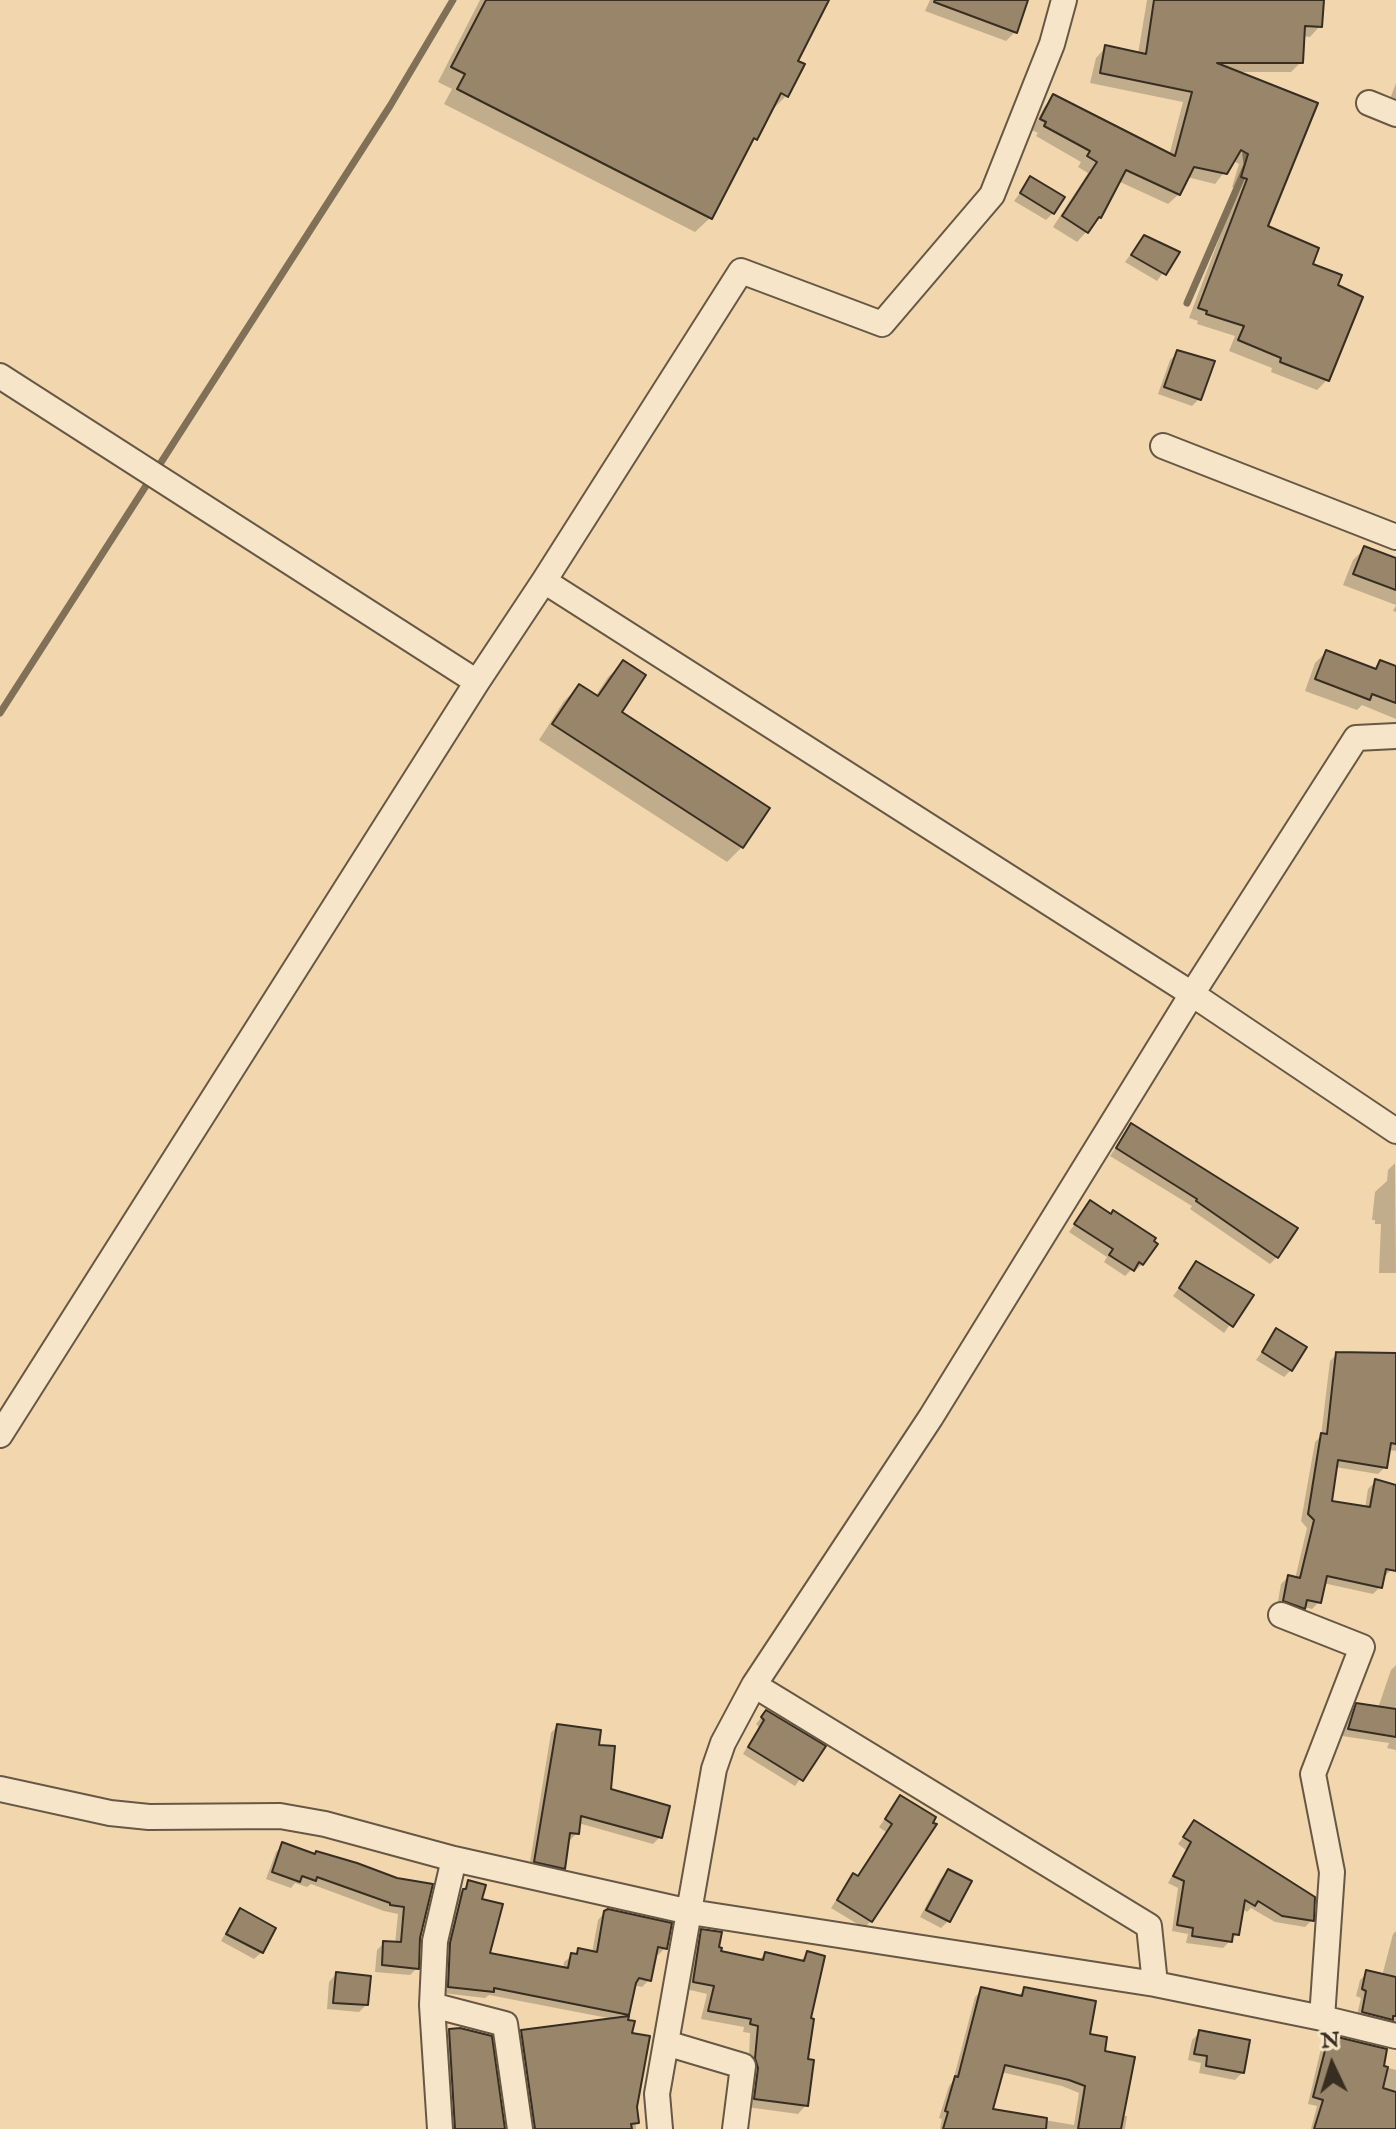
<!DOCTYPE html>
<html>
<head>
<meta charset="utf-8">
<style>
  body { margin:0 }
  #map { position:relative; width:1396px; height:2129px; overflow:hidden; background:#f2d7ae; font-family:"IM FELL English",serif }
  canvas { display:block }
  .north { position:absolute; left:1292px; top:2025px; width:80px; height:80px; -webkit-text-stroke:6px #f7e5ca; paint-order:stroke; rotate:356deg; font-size:22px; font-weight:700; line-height:32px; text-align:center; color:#372d20 }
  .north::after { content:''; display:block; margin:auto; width:28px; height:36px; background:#372d20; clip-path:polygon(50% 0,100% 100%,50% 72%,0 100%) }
</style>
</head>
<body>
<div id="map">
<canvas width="1396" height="2129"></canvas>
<div class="north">N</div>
</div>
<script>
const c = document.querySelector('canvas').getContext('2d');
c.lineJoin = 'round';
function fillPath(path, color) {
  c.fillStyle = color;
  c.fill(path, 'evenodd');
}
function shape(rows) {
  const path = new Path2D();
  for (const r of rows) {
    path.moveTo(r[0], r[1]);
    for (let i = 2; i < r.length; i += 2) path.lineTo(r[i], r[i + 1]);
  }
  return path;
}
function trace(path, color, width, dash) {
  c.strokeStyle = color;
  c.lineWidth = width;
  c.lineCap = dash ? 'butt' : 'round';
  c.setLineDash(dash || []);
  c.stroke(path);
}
const shadow = shape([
  [480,0,813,0,786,96,772,110,755,139,747,147,710,218,695,232,444,104,452,89,438,82],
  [930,0,1026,0,1015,32,1006,41,925,11],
  [1147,0,1322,0,1320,26,1310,37,1302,36,1301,62,1291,72,1237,72,1266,227,1335,286,1327,380,1317,390,1271,372,1272,368,1229,351,1235,336,1197,324,1198,321,1189,318,1238,189,1232,187,1239,164,1233,161,1215,184,1187,177,1179,194,1168,204,1118,181,1100,217,1077,242,1053,227,1088,173,1078,167,1081,162,1036,136,1038,133,1032,130,1044,107,1054,97,1169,156,1183,102,1090,83,1096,58,1106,47,1138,54],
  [1396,83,1396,105,1389,102],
  [1031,178,1053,213,1046,220,1014,201],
  [1144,237,1177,253,1157,281,1125,262],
  [1178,353,1199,399,1192,406,1158,394,1170,360],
  [1364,549,1396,561,1396,612,1393,611,1396,605,1343,585,1353,560],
  [1326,652,1374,670,1379,665,1396,671,1396,719,1362,705,1357,710,1305,691,1315,663],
  [623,663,619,712,742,847,727,862,539,740,564,701,579,686,595,697,608,677],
  [1131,1125,1277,1257,1270,1264,1190,1209,1192,1206,1110,1156],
  [1395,1163,1396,1273,1379,1273,1381,1224,1375,1224,1375,1220,1372,1220,1375,1192,1387,1181,1388,1170],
  [1090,1203,1142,1264,1135,1271,1132,1269,1125,1276,1104,1262,1107,1257,1069,1232],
  [1197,1263,1251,1295,1224,1333,1173,1296],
  [1277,1331,1291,1370,1284,1377,1256,1360],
  [1337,1354,1396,1355,1396,1451,1388,1450,1385,1467,1378,1474,1335,1467,1329,1502,1365,1508,1368,1489,1375,1482,1396,1487,1396,1553,1392,1569,1385,1576,1383,1576,1380,1587,1373,1594,1323,1583,1319,1602,1312,1609,1304,1607,1297,1614,1277,1607,1281,1584,1288,1577,1295,1579,1307,1528,1301,1521,1315,1442,1321,1436,1330,1361],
  [1396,1665,1396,1750,1387,1748,1389,1743,1342,1736,1350,1712,1357,1705,1378,1708,1391,1670],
  [766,1712,823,1747,795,1786,743,1754,759,1727,756,1724],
  [557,1726,597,1746,609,1790,660,1837,653,1844,578,1823,577,1833,570,1840,567,1839,563,1868,557,1874,529,1868,551,1733],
  [900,1797,871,1921,864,1928,831,1908,847,1883,854,1876,857,1878,886,1832,879,1827],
  [1194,1823,1312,1920,1305,1927,1275,1922,1251,1908,1247,1912,1241,1908,1237,1934,1223,1948,1186,1943,1188,1934,1172,1931,1178,1888,1168,1883,1186,1850,1178,1844],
  [283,1845,396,1879,418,1937,417,1968,410,1975,375,1972,377,1950,384,1943,395,1944,398,1914,384,1911,311,1884,307,1887,295,1883,291,1888,266,1879,276,1852],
  [948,1871,969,1882,948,1921,941,1928,920,1917,941,1878],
  [469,1882,480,1900,487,1955,563,1969,564,1962,578,1951,592,1953,598,1920,605,1912,665,1948,658,1955,654,1954,649,1980,642,1987,633,1985,627,2014,622,2019,630,2035,636,2129,528,2129,515,2039,522,2032,613,2019,489,1995,485,1998,442,1993,444,1951,456,1898],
  [241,1911,262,1952,254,1959,221,1941,234,1918],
  [702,1931,719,1953,758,1961,765,1954,799,1962,808,1953,806,2105,798,2114,747,2107,750,2033,743,2032,744,2027,701,2019,707,1994,686,1989,694,1939],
  [1396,1931,1396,2025,1356,2019,1361,1998,1356,1996,1360,1980,1367,1973,1382,1976,1393,1934],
  [336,1974,366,2005,359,2012,327,2009,329,1982],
  [1025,1989,1088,2036,1103,2052,1122,2116,1127,2116,1125,2129,940,2129,942,2119,939,2118,949,2086,953,2081,975,1997,982,1990,1017,1997],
  [1001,2072,1062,2086,1079,2093,1074,2125,990,2111],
  [450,2031,503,2129,449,2129,443,2038],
  [1199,2033,1243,2072,1235,2080,1199,2073,1201,2063,1188,2060,1192,2040],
  [1329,2037,1381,2066,1396,2070,1396,2129,1311,2129,1317,2106,1308,2104,1322,2044]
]);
const stream = shape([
  [1187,303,1247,165,1245,146],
  [0,713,390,106,453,0]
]);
const building = shape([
  [486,0,829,0,798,61,805,64,788,97,781,93,757,140,754,138,712,219,457,89,465,74,451,67,486,0],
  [935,0,1028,0,1017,33,934,2,935,0],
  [1154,0,1324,0,1322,27,1305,26,1303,63,1217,63,1318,103,1268,226,1319,248,1313,264,1342,275,1338,285,1363,297,1329,381,1280,362,1281,358,1238,340,1244,326,1206,314,1207,311,1198,308,1247,179,1241,177,1248,154,1241,150,1227,174,1194,167,1180,195,1126,170,1101,218,1099,217,1088,233,1062,216,1097,162,1087,156,1090,151,1044,126,1046,122,1040,119,1053,94,1175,156,1192,92,1100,73,1105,45,1146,54,1154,0],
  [1030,176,1065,197,1054,214,1020,193,1030,176],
  [1144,235,1180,252,1166,275,1131,255,1144,235],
  [1177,350,1215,361,1201,400,1164,387,1177,350],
  [1364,546,1396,558,1396,590,1353,574,1364,546],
  [1326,650,1376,669,1380,660,1396,666,1396,703,1372,694,1370,700,1315,679,1326,650],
  [623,660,646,675,622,712,770,808,743,848,552,724,579,684,598,696,623,660],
  [1131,1123,1298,1228,1278,1258,1196,1201,1197,1199,1116,1148,1131,1123],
  [1090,1200,1111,1214,1113,1210,1156,1238,1154,1241,1158,1244,1143,1265,1139,1262,1134,1271,1109,1255,1113,1249,1074,1224,1090,1200],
  [1196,1261,1254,1295,1233,1327,1179,1288,1196,1261],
  [1276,1328,1307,1347,1292,1371,1262,1352,1276,1328],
  [1336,1352,1396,1353,1396,1444,1391,1443,1387,1468,1338,1460,1332,1501,1370,1507,1375,1479,1396,1485,1396,1571,1386,1569,1382,1588,1327,1576,1321,1603,1307,1600,1305,1609,1283,1601,1288,1575,1300,1578,1314,1520,1308,1514,1321,1433,1327,1434,1336,1352],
  [1356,1703,1396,1709,1396,1737,1348,1729,1356,1703],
  [766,1710,826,1746,803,1781,748,1747,764,1720,761,1717,766,1710],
  [557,1724,601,1730,599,1745,615,1746,611,1789,670,1806,662,1838,581,1816,579,1834,570,1833,565,1869,534,1862,557,1724],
  [900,1795,936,1817,933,1823,937,1824,872,1922,837,1900,853,1873,858,1876,892,1824,885,1819,900,1795],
  [1194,1820,1315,1897,1314,1921,1282,1916,1258,1901,1255,1906,1245,1900,1239,1935,1233,1934,1232,1942,1192,1936,1193,1928,1177,1925,1184,1881,1173,1876,1191,1842,1183,1837,1194,1820],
  [282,1842,315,1854,316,1851,357,1863,397,1878,433,1884,420,1938,419,1969,382,1965,383,1941,401,1942,404,1907,390,1905,390,1903,317,1877,316,1881,302,1876,300,1882,272,1872,282,1842],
  [948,1869,972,1881,950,1922,926,1910,948,1869],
  [468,1880,486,1885,482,1899,503,1904,490,1953,568,1968,571,1953,577,1954,578,1948,597,1952,604,1911,608,1909,672,1923,667,1949,658,1947,651,1981,639,1978,636,1983,629,2015,494,1988,494,1992,448,1987,450,1943,463,1889,466,1889,468,1880],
  [240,1908,276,1928,263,1953,226,1934,240,1908],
  [701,1929,722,1932,719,1947,722,1948,721,1951,763,1960,765,1952,804,1961,807,1951,825,1956,811,2018,814,2019,808,2059,814,2060,808,2106,754,2099,758,2068,755,2058,758,2026,750,2024,751,2019,708,2011,714,1986,693,1982,701,1929],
  [1366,1970,1396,1977,1396,2016,1393,2016,1393,2020,1362,2012,1366,1991,1362,1989,1366,1970],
  [336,1972,371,1976,368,2005,333,2003,336,1972],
  [981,1987,1022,1996,1024,1987,1096,2001,1090,2034,1107,2037,1105,2051,1135,2057,1121,2129,1078,2129,1085,2086,1069,2080,1005,2065,993,2109,1047,2118,1046,2129,943,2129,948,2112,945,2111,955,2076,958,2077,981,1987],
  [629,2016,628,2020,635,2021,632,2033,650,2036,637,2107,639,2123,631,2124,632,2129,535,2129,521,2030,629,2016],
  [460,2028,492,2036,505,2129,455,2129,449,2029,460,2028],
  [1199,2030,1250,2040,1244,2073,1206,2066,1207,2056,1194,2054,1199,2030],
  [1329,2035,1387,2049,1384,2066,1388,2067,1383,2088,1396,2092,1396,2129,1314,2129,1323,2100,1313,2097,1329,2035]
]);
const minor = shape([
  [1369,103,1396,114],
  [0,376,477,682],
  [1163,446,1396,537],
  [544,581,1192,994,1396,1131],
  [0,1435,477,682,544,581,741,271,882,324,992,195,1052,44,1064,0],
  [1281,1615,1362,1647,1313,1774,1332,1872,1322,2018],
  [754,1685,1149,1926,1155,1984],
  [0,1789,110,1813,149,1817,280,1816,325,1824,454,1859,690,1912,1155,1984,1322,2018,1396,2036],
  [432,2005,505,2024,520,2129],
  [666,2043,743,2066,735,2129],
  [440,2129,432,2005,435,1941,454,1859],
  [660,2129,657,2094,714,1769,723,1743,754,1685,931,1417,1192,994,1356,738,1396,736]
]);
fillPath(shadow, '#0003');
trace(stream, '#817058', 7);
fillPath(building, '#98856a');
trace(building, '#372d20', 2);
trace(minor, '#665844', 28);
trace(minor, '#f7e5ca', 24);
</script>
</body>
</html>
